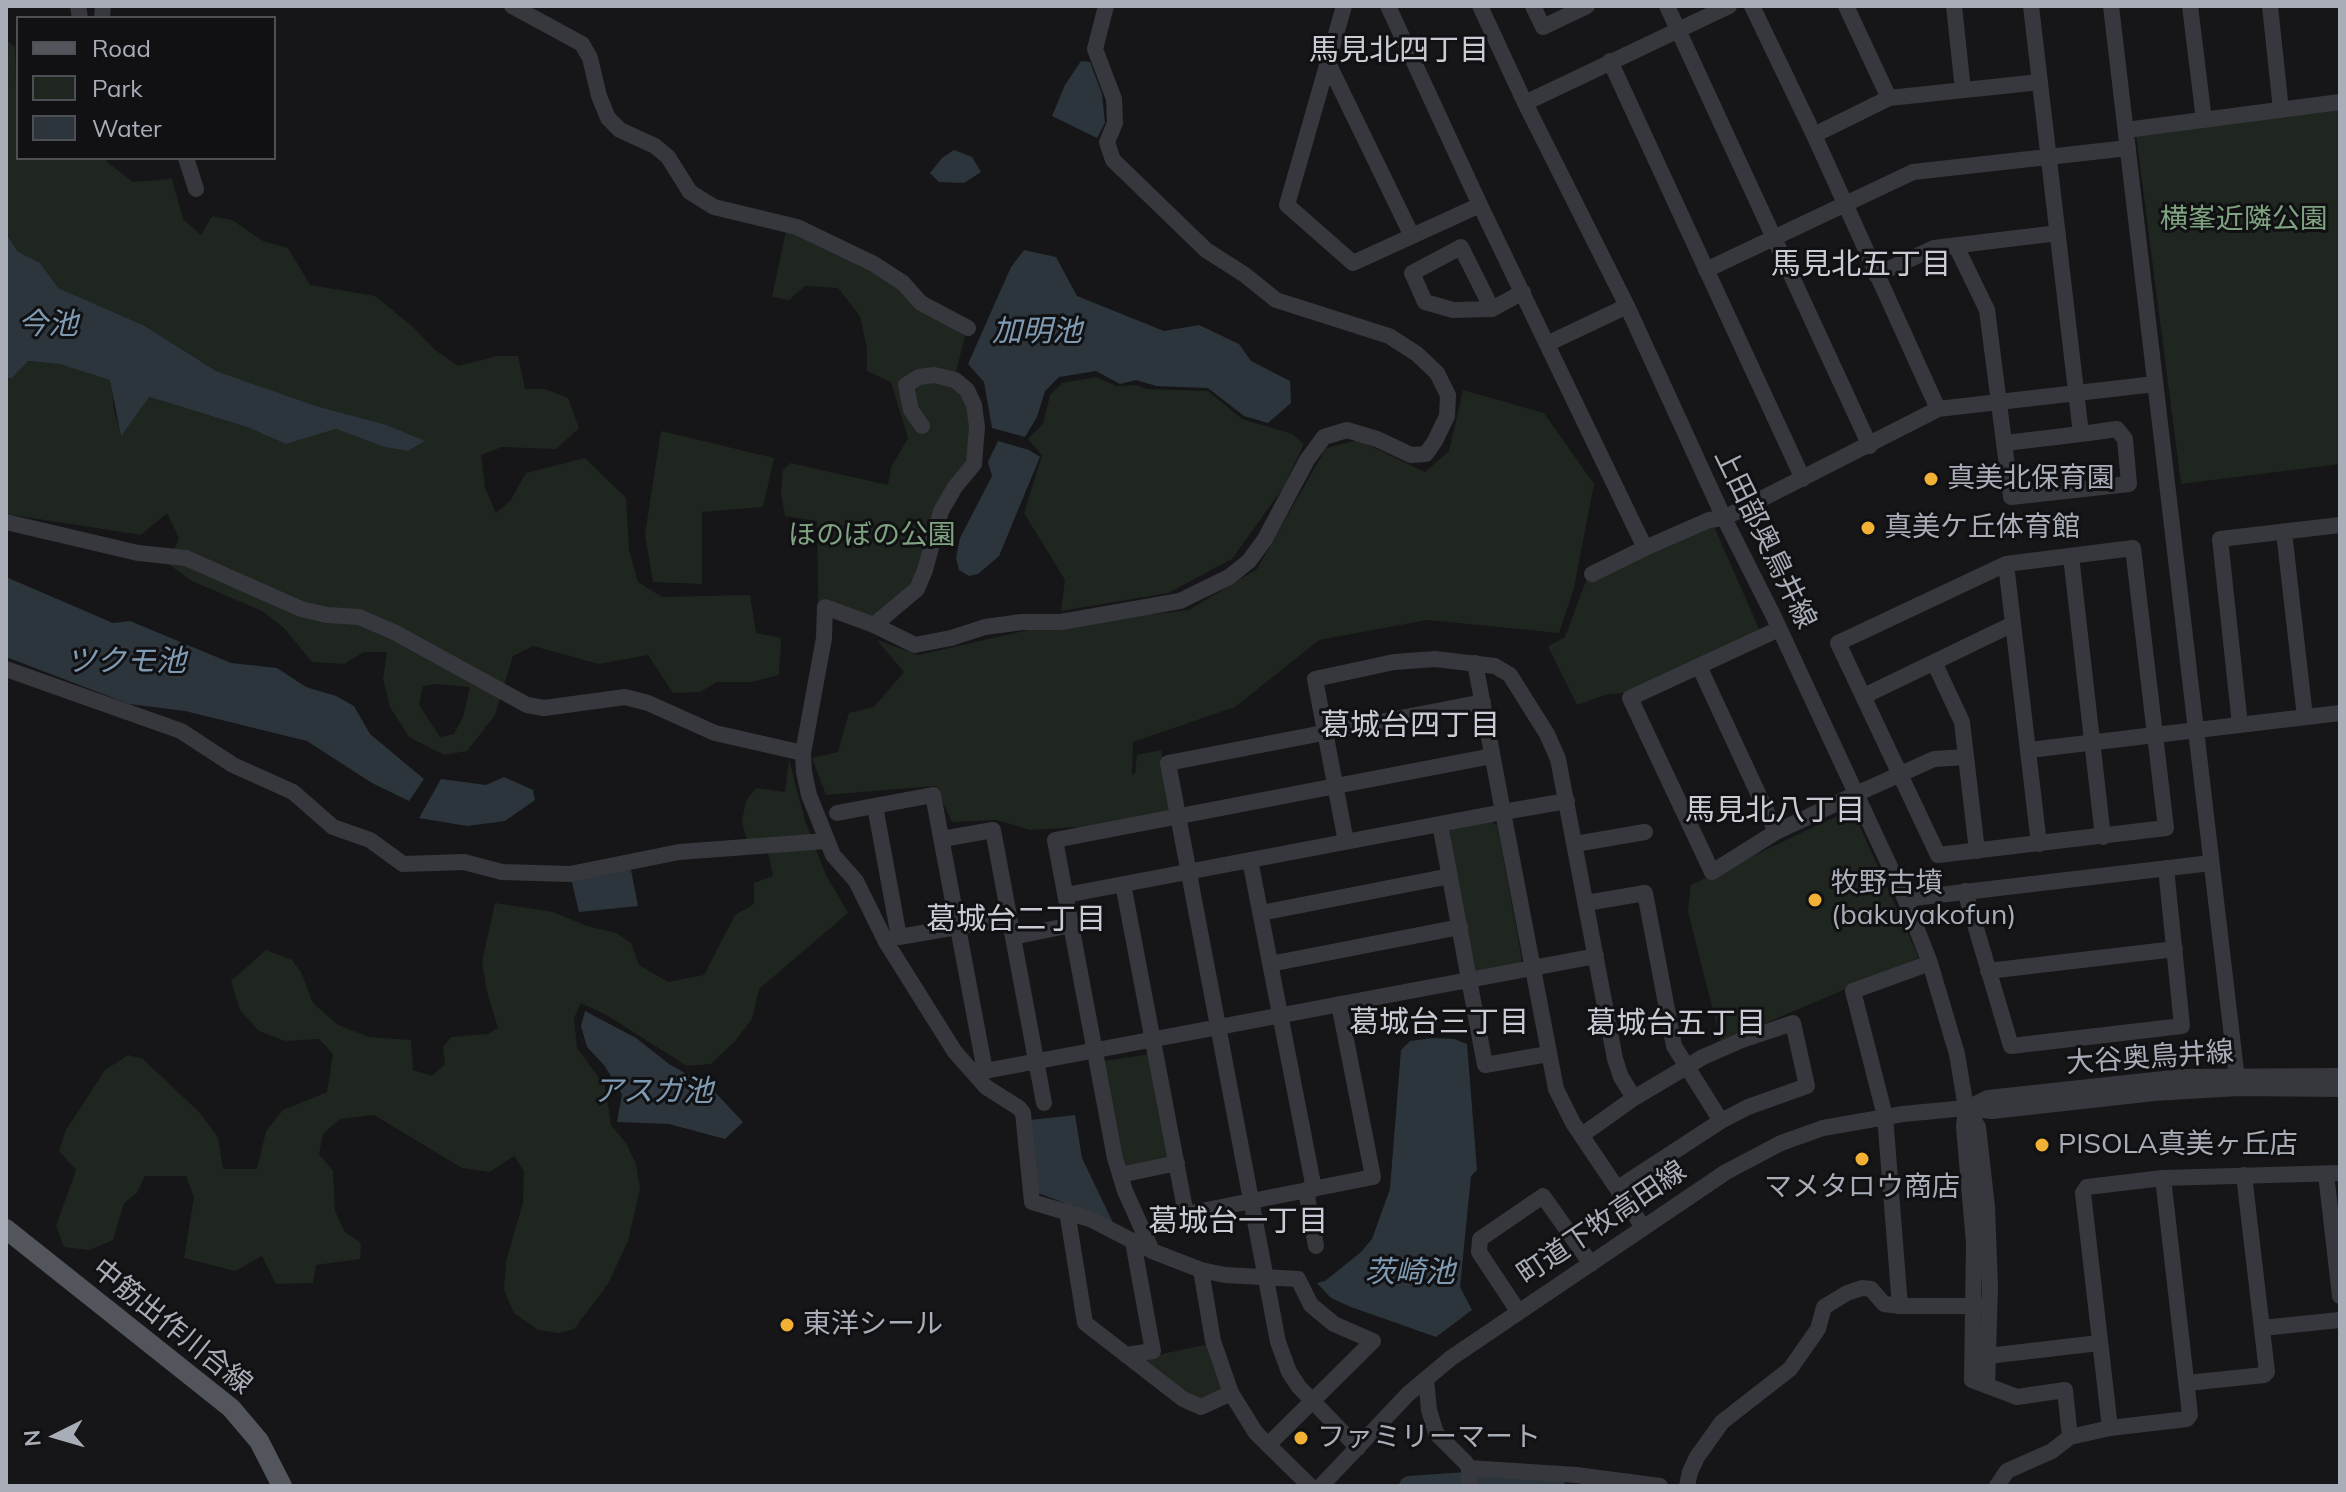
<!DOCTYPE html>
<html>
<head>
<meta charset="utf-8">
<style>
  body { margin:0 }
  #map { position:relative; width:2346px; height:1492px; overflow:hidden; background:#161618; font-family:Mulish,sans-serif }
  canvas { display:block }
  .frame { position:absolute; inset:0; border:8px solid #a8adb8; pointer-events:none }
  .legend { position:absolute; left:16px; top:16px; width:260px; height:144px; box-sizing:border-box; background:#111113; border:2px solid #4d4f55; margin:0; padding:10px 14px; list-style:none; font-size:24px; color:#a8adb8 }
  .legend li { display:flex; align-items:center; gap:16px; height:40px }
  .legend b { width:40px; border:2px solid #4d4f55 }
  .north { position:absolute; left:16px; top:1396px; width:80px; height:80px; -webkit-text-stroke:6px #111113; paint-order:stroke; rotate:265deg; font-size:22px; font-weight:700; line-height:32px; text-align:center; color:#a8adb8 }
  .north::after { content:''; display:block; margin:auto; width:28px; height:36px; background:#a8adb8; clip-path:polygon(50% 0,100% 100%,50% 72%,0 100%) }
</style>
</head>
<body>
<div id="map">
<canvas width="2346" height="1492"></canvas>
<div class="frame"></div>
<ul class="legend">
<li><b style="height:10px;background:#53555c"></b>Road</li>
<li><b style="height:22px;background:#1e261f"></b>Park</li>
<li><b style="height:22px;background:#2c353c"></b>Water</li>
</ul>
<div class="north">N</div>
</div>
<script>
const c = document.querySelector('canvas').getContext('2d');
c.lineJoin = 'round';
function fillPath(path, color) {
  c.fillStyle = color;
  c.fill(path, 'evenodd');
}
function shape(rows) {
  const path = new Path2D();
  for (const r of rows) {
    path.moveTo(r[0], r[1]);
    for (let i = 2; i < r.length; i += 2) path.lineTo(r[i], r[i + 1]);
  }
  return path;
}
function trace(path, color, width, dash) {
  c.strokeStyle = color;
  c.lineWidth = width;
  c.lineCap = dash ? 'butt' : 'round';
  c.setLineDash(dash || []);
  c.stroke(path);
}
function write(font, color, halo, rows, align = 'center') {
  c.font = font + ' Mulish,"Noto Sans JP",sans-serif';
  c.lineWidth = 6;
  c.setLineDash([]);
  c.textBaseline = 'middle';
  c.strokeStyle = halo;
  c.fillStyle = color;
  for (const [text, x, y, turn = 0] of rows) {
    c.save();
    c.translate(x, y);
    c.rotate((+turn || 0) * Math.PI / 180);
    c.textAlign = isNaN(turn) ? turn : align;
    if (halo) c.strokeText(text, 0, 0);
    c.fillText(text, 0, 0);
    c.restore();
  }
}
const green = shape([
  [6,40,15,47,18,158,106,158,107,162,133,182,172,179,183,219,201,235,212,216,232,220,263,241,288,248,310,285,375,296,413,327,435,350,458,366,497,356,518,356,525,389,545,389,568,398,579,428,556,449,502,447,481,455,485,488,496,513,510,501,526,473,585,458,626,498,629,550,638,582,662,597,750,595,756,633,781,638,779,675,752,682,717,682,700,692,673,693,648,655,599,664,533,646,513,656,495,715,467,751,444,755,409,737,390,707,383,679,387,652,364,652,344,664,312,662,284,628,262,611,192,581,168,564,179,538,167,513,141,535,6,514,6,378,12,378,27,361,59,364,111,380,114,410,121,435,148,397,247,427,286,444,336,429,384,447,408,451,424,441,387,425,316,406,216,371,145,326,57,288,40,263,17,251,6,233],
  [436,684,470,687,463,717,454,734,440,737,419,705,423,686],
  [2340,108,2340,464,2181,484,2136,134],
  [786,231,846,254,900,288,932,316,965,336,956,372,969,414,970,460,913,582,873,619,818,602,817,521,785,516,781,493,783,470,790,463,888,485,891,467,908,438,891,382,867,371,867,349,860,316,838,288,805,286,789,300,772,297],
  [1096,377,1116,386,1137,385,1146,389,1208,391,1242,419,1292,434,1304,444,1283,488,1232,559,1168,593,1061,611,1065,580,1024,513,1042,455,1028,439,1043,424,1050,395,1062,383],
  [1463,390,1544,413,1594,484,1574,588,1559,633,1427,620,1319,640,1235,707,1133,742,1132,775,1135,773,1137,755,1161,750,1171,812,1072,832,1077,827,1031,830,996,820,952,822,935,786,826,795,812,758,838,752,849,713,874,707,904,672,877,640,918,655,1037,628,1189,610,1257,569,1326,448,1358,440,1425,472,1449,451],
  [661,431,774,458,763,507,702,512,702,584,653,582,645,534],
  [1712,522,1761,633,1626,693,1608,694,1577,705,1548,646,1565,637,1586,581],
  [789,759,805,821,826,875,848,913,759,989,752,1019,735,1041,711,1064,687,1066,608,1016,581,1003,574,1018,577,1048,605,1086,611,1125,626,1143,636,1164,640,1189,628,1241,608,1284,574,1329,559,1333,538,1330,514,1313,504,1290,506,1261,523,1203,524,1171,514,1156,490,1172,462,1168,374,1115,340,1119,323,1134,319,1154,333,1171,335,1211,345,1232,361,1243,360,1259,316,1265,313,1283,276,1284,262,1256,235,1271,184,1258,194,1197,186,1176,145,1176,137,1193,124,1203,113,1240,90,1250,64,1247,56,1226,76,1170,59,1151,66,1130,105,1070,128,1055,143,1059,199,1112,218,1137,223,1169,257,1169,266,1131,283,1110,327,1092,333,1054,319,1039,285,1041,259,1031,240,1010,231,981,266,950,292,960,301,972,313,1003,338,1025,369,1037,411,1040,413,1070,432,1076,445,1064,443,1047,451,1037,488,1034,498,1028,487,992,482,962,495,903,553,912,587,926,616,933,631,943,639,965,668,982,704,975,735,915,754,904,754,883,773,876,768,853,749,849,742,821,746,801,756,788,785,792],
  [1852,809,1919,958,1721,1042,1688,912,1691,885],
  [1492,822,1497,825,1522,959,1519,966,1480,972,1472,968,1448,834,1450,829],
  [1151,1054,1168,1157,1125,1168,1104,1061],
  [1205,1345,1208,1346,1214,1369,1223,1389,1201,1403,1146,1365,1147,1357]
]);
const water = shape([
  [1081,61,1090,62,1102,94,1105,123,1097,138,1052,116,1065,85],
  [954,150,972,157,981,172,964,183,939,182,930,173,942,158],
  [6,233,17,251,40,263,58,288,145,326,216,371,316,406,387,425,425,441,408,451,384,447,336,429,286,444,247,427,149,397,121,436,110,380,59,364,28,361,12,378,6,378],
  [1024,250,1056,257,1077,296,1164,331,1199,325,1239,344,1251,361,1290,381,1291,403,1268,423,1244,416,1208,388,1156,386,1136,380,1120,384,1096,371,1059,377,1045,391,1037,417,1025,437,992,428,984,382,968,364,1011,267],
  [998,441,1029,450,1040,457,999,556,978,574,969,576,959,570,956,558,960,538,992,476,988,462],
  [6,577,113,623,130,621,231,663,277,668,306,687,336,696,354,706,370,734,424,779,409,801,372,783,307,741,185,711,129,704,6,657],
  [504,777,533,790,535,800,505,821,467,826,419,818,441,779,486,785],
  [631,870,638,906,579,912,570,874],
  [585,1011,636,1038,669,1064,711,1088,743,1122,725,1139,669,1124,617,1122,622,1094,604,1065,587,1047,581,1026],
  [1433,1038,1454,1039,1467,1044,1477,1170,1471,1176,1460,1287,1472,1310,1436,1337,1351,1307,1331,1298,1317,1283,1325,1281,1361,1252,1372,1239,1390,1189,1401,1050,1410,1041],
  [1075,1115,1082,1158,1116,1229,1100,1216,1035,1192,1030,1120]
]);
const river = shape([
  [1409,1486,1482,1481,1555,1486]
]);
const minor = shape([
  [78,6,80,18],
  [512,6,582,44,590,58,599,96,608,118,620,130,655,146,668,157,690,192,714,207,797,227,874,264,903,283,921,303,968,328],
  [1106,6,1095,49,1114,99,1115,123,1107,142,1113,160,1206,250,1245,275,1276,300,1389,336,1417,354,1437,373,1448,395,1447,416,1435,441,1426,454,1411,455,1377,439,1347,430,1324,437,1307,460,1265,539,1249,561,1229,577,1180,601,1061,622,1022,622,985,627,951,638,915,645,874,625,825,607,824,638,803,753,804,772,809,795,833,855,856,881,886,942,955,1052,986,1087,1019,1108,1023,1113,1032,1202,1090,1219,1152,1251,1201,1270,1225,1275,1298,1279,1311,1305,1334,1324,1373,1341,1268,1445],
  [1344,6,1287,205,1353,263,1480,205],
  [1388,6,1480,205,1645,548,1709,520,1724,518,1938,409,2155,384],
  [1480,6,1525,103,1627,306,1724,518,1773,615,1905,899,1930,963,1957,1054,1966,1108,1964,1127,1974,1243,1972,1380,2017,1397,2065,1390,2070,1437],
  [1533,6,1543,27,1587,6],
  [1667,6,1870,446],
  [1752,6,1814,135,1938,409],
  [1846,6,1889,98],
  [1954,6,1963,90],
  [2111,6,2238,1088],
  [2190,6,2204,120],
  [2270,6,2281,110],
  [102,18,103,6],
  [1610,61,1803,479],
  [1328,63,1412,236],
  [1525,103,1729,6],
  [2126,130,2340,102],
  [1814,135,1889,98,2040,82],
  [186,158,196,189],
  [1956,246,1987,310,2011,497,2129,484,2125,439,2117,429,2081,434,2031,6],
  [1706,270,1913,172,2128,148],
  [1876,275,1934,248,2058,233],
  [1492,309,1461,247,1412,273,1425,302,1453,310,1492,309,1523,292],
  [1547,344,1627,306],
  [2005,443,2081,434],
  [6,522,138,553,186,558,301,609,327,615,359,617,394,632,527,705,544,708,625,697,648,703,715,733,803,753],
  [2284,532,2305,717],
  [2133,548,2166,828,1938,855,1838,643,2006,564,2133,548],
  [2071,556,2103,837],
  [2006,564,2039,844],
  [1592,574,1645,548],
  [874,625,917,589,925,570,941,511,955,487,974,464,977,427,974,405,967,390,955,380,934,375,919,377,906,385,911,410,922,426],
  [1779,629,1630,698,1712,872,1776,832,1856,794,1934,759,1966,757],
  [1934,662,1962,722,1977,851],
  [1699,666,1776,832],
  [6,669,181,731,233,765,293,792,333,827,370,840,403,864,464,862,502,872,570,874,679,852,826,841],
  [1864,696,2013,624],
  [2240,725,2220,539,2340,525],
  [2029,750,2340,713],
  [1567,801,1503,812,1556,1089,1573,1123,1643,1227],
  [875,806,899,937,1009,918],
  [837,813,933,795,985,1071,1596,956],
  [1440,824,1485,1065,1548,1054],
  [942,839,993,830,1044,1103],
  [1346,842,1315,679,1394,662,1435,659,1495,666,1510,675,1547,734,1558,759,1615,1059,1621,1077,1634,1098],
  [1575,844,1645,832],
  [1250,860,1314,1189],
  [1123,884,1186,1214,1373,1177,1339,1004],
  [1965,891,2011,1046,2182,1026,2166,868],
  [1066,895,1503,812,1475,663],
  [1905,899,2211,863],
  [1586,903,1645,893,1674,1046,1721,1121],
  [1261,913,1450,876],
  [1071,925,1115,1158,1125,1191,1152,1251],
  [1013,937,1071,925,1055,840,1492,756],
  [1930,963,1853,991,1885,1116,1900,1306,1989,1306],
  [1270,964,1460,927],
  [1988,971,2175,949],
  [1966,1108,1978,1127,1987,1207,1990,1287,1987,1386],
  [1968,1108,1988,1098,2182,1077,2340,1076],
  [1582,1135,1634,1098,1703,1057,1742,1040,1793,1023,1807,1086,1748,1107,1721,1121,1618,1188],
  [2326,1174,2340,1296],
  [1120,1175,1177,1163],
  [2163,1178,2190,1415,2187,1419,2110,1428,2083,1193,2087,1187,2163,1178,2340,1173],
  [1306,1190,1316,1246],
  [1067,1211,1085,1323,1183,1399,1201,1407,1231,1393],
  [1201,1270,1213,1341,1231,1393,1256,1433,1310,1486],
  [1518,1311,1479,1252,1480,1239,1543,1196,1591,1264],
  [2262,1328,2340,1320],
  [1126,1355,1153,1351,1133,1242],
  [1979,1357,2099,1343],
  [1426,1379,1429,1410,1436,1433,1466,1463,1469,1468,1469,1486],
  [2187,1383,2264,1375,2267,1372,2244,1175],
  [1358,1448,1299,1387,1289,1372,1278,1342,1168,763,1483,702],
  [1469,1468,1576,1475,1660,1486],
  [1321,1486,1408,1394,1451,1358,1726,1172,1781,1143,1823,1128,1903,1114,1966,1108,1992,1111,2154,1093,2238,1088,2340,1089],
  [1687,1486,1690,1472,1697,1457,1722,1422,1790,1369,1818,1329,1824,1307,1847,1293,1862,1288,1871,1289,1884,1304,1900,1306],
  [1997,1486,2007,1471,2052,1451,2070,1437,2110,1428]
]);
const major = shape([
  [6,1229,231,1408,259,1441,282,1486]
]);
const markers = [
  [1931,479,8,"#f2b134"],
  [1868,528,8,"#f2b134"],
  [1815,900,8,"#f2b134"],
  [2042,1145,8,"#f2b134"],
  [1862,1159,8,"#f2b134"],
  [787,1325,8,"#f2b134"],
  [1301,1438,8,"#f2b134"]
];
const parkNames = [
  ["横峯近隣公園",2244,220],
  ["ほのぼの公園",872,536]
];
const poiNames = [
  ["真美北保育園",1947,479],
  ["真美ケ丘体育館",1884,528],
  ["牧野古墳",1831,884],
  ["(bakuyakofun)",1831,916],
  ["PISOLA真美ヶ丘店",2058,1145],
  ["マメタロウ商店",1862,1188,"center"],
  ["東洋シール",803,1325],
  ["ファミリーマート",1317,1438]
];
const streetNames = [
  ["上田部奥鳥井線",1765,539,64],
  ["大谷奥鳥井線",2150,1058,-4],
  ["町道下牧高田線",1602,1223,-34],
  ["中筋出作川合線",172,1327,39]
];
const neighbourhoodNames = [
  ["馬見北四丁目",1399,51],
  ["馬見北五丁目",1861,265],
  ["葛城台四丁目",1410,726],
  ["馬見北八丁目",1775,811],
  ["葛城台二丁目",1016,920],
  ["葛城台三丁目",1439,1023],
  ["葛城台五丁目",1676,1024],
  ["葛城台一丁目",1238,1222]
];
const waterNames = [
  ["今池",48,325],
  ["加明池",1037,332],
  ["ツクモ池",126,662],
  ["アスガ池",653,1092],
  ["茨崎池",1410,1273]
];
fillPath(green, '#1e261f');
fillPath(water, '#2c353c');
trace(river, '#2c353c', 20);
trace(minor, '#37383d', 16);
trace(major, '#53555c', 20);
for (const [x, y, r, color] of markers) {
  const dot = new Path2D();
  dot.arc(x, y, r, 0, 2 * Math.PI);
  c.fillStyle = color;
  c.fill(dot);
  trace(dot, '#111113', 3);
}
write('28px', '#7fa381', '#111113', parkNames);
write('28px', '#a8adb8', '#111113', poiNames, 'left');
write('28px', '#a8adb8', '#111113', streetNames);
write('30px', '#c9ccd4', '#111113', neighbourhoodNames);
write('italic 30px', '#7f9bb3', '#111113', waterNames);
</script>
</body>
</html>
